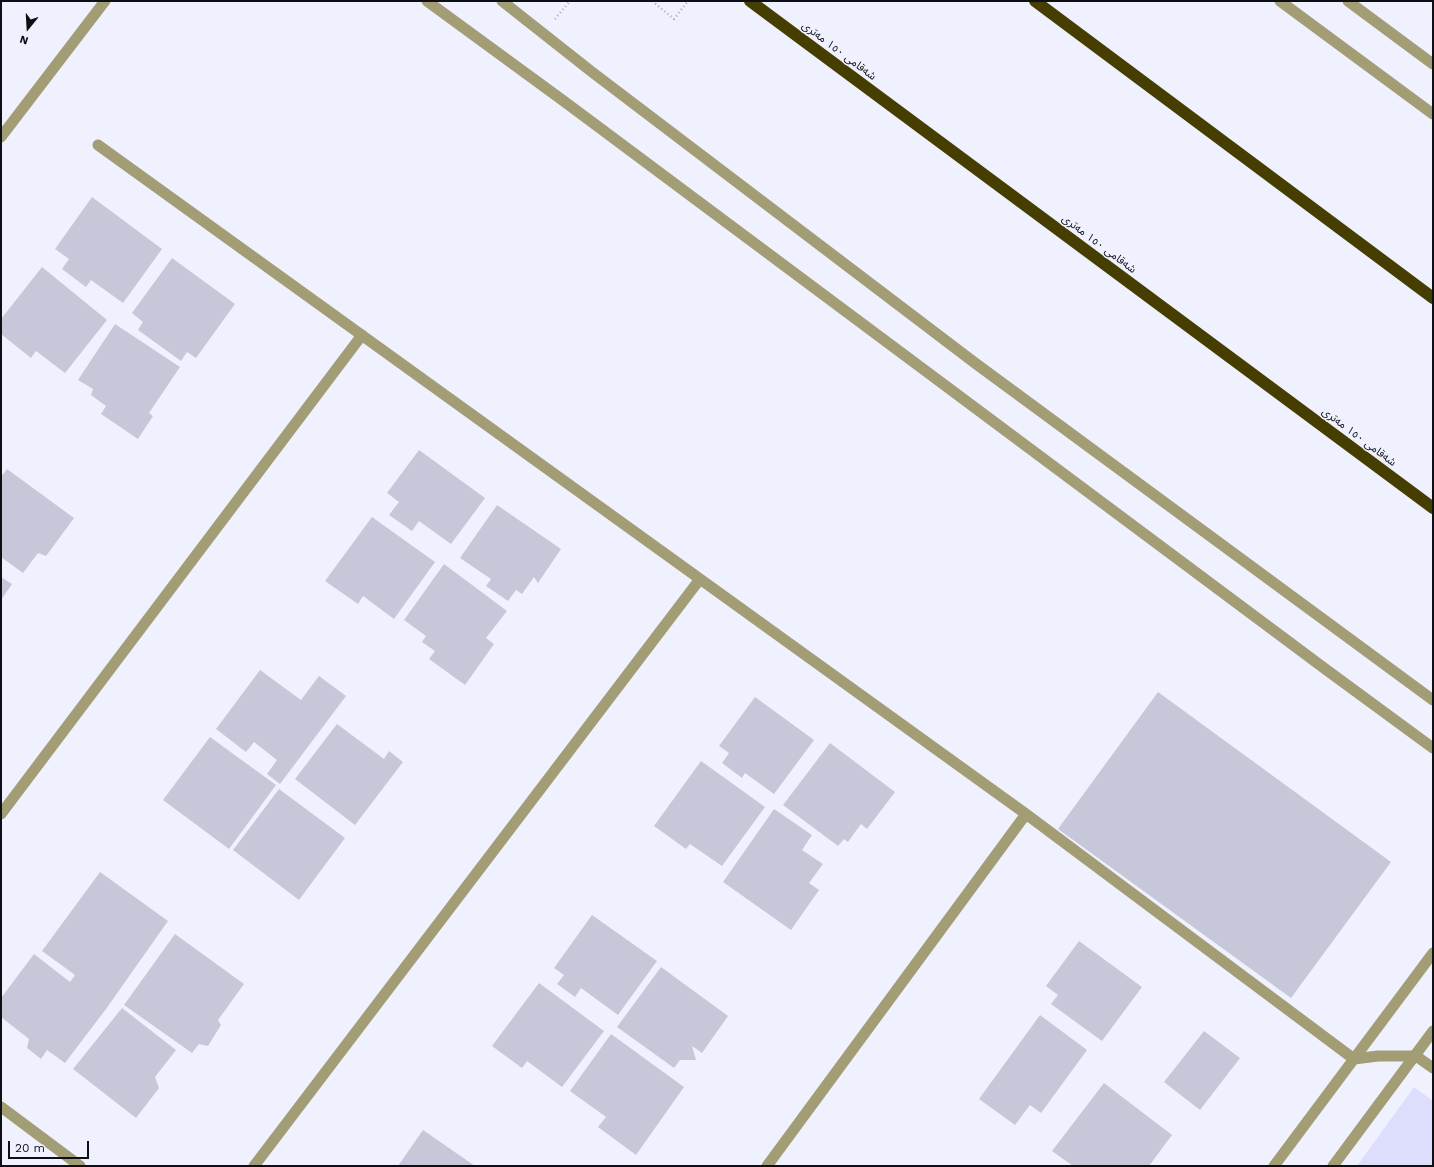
<!DOCTYPE html>
<html>
<head>
<meta charset="utf-8">
<style>
  body { margin:0 }
  #map { position:relative; width:1434px; height:1167px; overflow:hidden; background:#f0f1ff; font-family:"Work Sans",sans-serif }
  canvas { display:block }
  .frame { position:absolute; inset:0; border:2px solid #0e0f14; pointer-events:none }
  .north { position:absolute; left:8px; top:8px; width:40px; height:40px; -webkit-text-stroke:3px #f0f1ff; paint-order:stroke; rotate:198deg; font-size:11px; font-weight:700; line-height:16px; text-align:center; color:#0e0f14 }
  .north::after { content:''; display:block; margin:auto; width:14px; height:18px; background:#0e0f14; clip-path:polygon(50% 0,100% 100%,50% 72%,0 100%) }
  .scale { position:absolute; left:8px; top:1141px; width:81px; height:18px; box-sizing:border-box; border:2px solid #0e0f14; border-top:0; padding-left:5px; font-size:12px; line-height:14px; white-space:nowrap; color:#0e0f14; -webkit-text-stroke:3px #f0f1ff; paint-order:stroke }
</style>
</head>
<body>
<div id="map">
<canvas width="1434" height="1167"></canvas>
<div class="frame"></div>
<div class="north">N</div>
<div class="scale">20 m</div>
</div>
<script>
const c = document.querySelector('canvas').getContext('2d');
c.lineJoin = 'round';
function fillPath(path, color) {
  c.fillStyle = color;
  c.fill(path, 'evenodd');
}
function shape(rows) {
  const path = new Path2D();
  for (const r of rows) {
    path.moveTo(r[0], r[1]);
    for (let i = 2; i < r.length; i += 2) path.lineTo(r[i], r[i + 1]);
  }
  return path;
}
function trace(path, color, width, dash) {
  c.strokeStyle = color;
  c.lineWidth = width;
  c.lineCap = dash ? 'butt' : 'round';
  c.setLineDash(dash || []);
  c.stroke(path);
}
function write(font, color, halo, rows, align = 'center') {
  c.font = font + ' "Work Sans","Noto Sans Arabic",sans-serif';
  c.lineWidth = 3;
  c.setLineDash([]);
  c.textBaseline = 'middle';
  c.strokeStyle = halo;
  c.fillStyle = color;
  for (const [text, x, y, turn = 0] of rows) {
    c.save();
    c.translate(x, y);
    c.rotate((+turn || 0) * Math.PI / 180);
    c.textAlign = isNaN(turn) ? turn : align;
    if (halo) c.strokeText(text, 0, 0);
    c.fillText(text, 0, 0);
    c.restore();
  }
}
const green = shape([
  [1414,1087,1433,1101,1433,1166,1357,1166]
]);
const building = shape([
  [92,197,162,249,123,303,91,280,86,287,62,269,69,259,55,249],
  [172,258,235,304,196,358,187,352,181,361,138,330,143,322,132,313],
  [42,267,107,320,65,373,36,351,31,358,1,334,1,319],
  [115,324,180,367,149,413,153,416,138,439,101,414,106,406,91,395,93,389,78,380],
  [419,450,485,498,451,544,419,521,412,531,389,515,399,502,387,493],
  [7,469,74,518,46,556,38,553,23,573,1,557,1,477],
  [497,505,561,549,538,583,534,577,522,594,516,590,508,601,486,586,491,579,460,558],
  [372,517,435,562,394,619,363,596,358,604,325,581],
  [444,564,507,611,486,638,494,644,465,685,429,659,435,651,422,642,426,636,404,620],
  [1,577,12,584,1,600],
  [260,670,301,700,319,676,346,696,280,784,267,774,277,760,254,742,246,752,216,729],
  [1158,692,1391,862,1291,998,1058,829],
  [755,697,814,740,774,794,745,773,742,778,722,763,729,753,719,746],
  [337,724,384,759,389,751,403,762,355,825,295,779],
  [210,737,276,785,229,849,163,800],
  [830,743,895,792,867,829,861,824,848,842,844,839,838,846,783,805],
  [701,761,765,807,722,866,690,844,686,849,654,826],
  [279,789,345,838,299,900,233,850],
  [774,809,812,835,802,850,823,864,809,883,819,890,791,930,723,882],
  [100,872,168,921,106,1009,65,1063,47,1050,41,1059,27,1048,29,1039,1,1017,1,998,34,954,70,982,75,975,42,951],
  [592,915,657,961,618,1015,581,988,575,997,557,984,564,975,554,968],
  [175,934,244,984,218,1020,221,1025,208,1046,199,1044,192,1053,124,1005],
  [1079,941,1142,987,1102,1041,1051,1004,1058,995,1046,986],
  [661,967,728,1016,702,1053,692,1046,696,1060,680,1060,674,1068,617,1027],
  [539,983,604,1031,562,1087,527,1061,522,1068,492,1046],
  [122,1008,176,1050,155,1077,159,1088,136,1118,73,1069],
  [1040,1015,1087,1050,1041,1113,1030,1105,1015,1125,979,1099],
  [1204,1031,1240,1058,1200,1110,1164,1082],
  [611,1034,684,1087,636,1155,598,1127,606,1117,570,1091],
  [1104,1083,1172,1135,1149,1166,1073,1166,1052,1151],
  [423,1130,475,1166,398,1166]
]);
const path = shape([
  [652,1,674,19,688,1],
  [555,19,570,1]
]);
const minor = shape([
  [1,137,105,1],
  [98,145,1026,814,1354,1059,1378,1056,1416,1056,1433,1068],
  [1,814,362,335],
  [1,1107,80,1166],
  [254,1166,700,579],
  [767,1166,1026,814]
]);
const tertiary = shape([
  [427,1,565,102,1328,671,1433,748],
  [502,1,592,72,975,363,1433,700],
  [1280,1,1433,114],
  [1348,1,1433,64],
  [1274,1166,1433,953],
  [1333,1166,1433,1031]
]);
const motorway = shape([
  [750,1,1433,508],
  [1035,1,1433,298]
]);
const streetNames = [
  ["شەقامی ١٥٠ مەتری",839,51,37],
  ["شەقامی ١٥٠ مەتری",1099,244,37],
  ["شەقامی ١٥٠ مەتری",1359,437,37]
];
fillPath(green, '#dcdefc');
fillPath(building, '#c6c8d9');
trace(path, '#aaabb7', 2.5, [1, 3]);
trace(minor, '#a29d74', 11);
trace(tertiary, '#a29d74', 11);
trace(motorway, '#463e00', 12);
write('11px', '#0e0f14', '#f0f1ff', streetNames);
</script>
</body>
</html>
